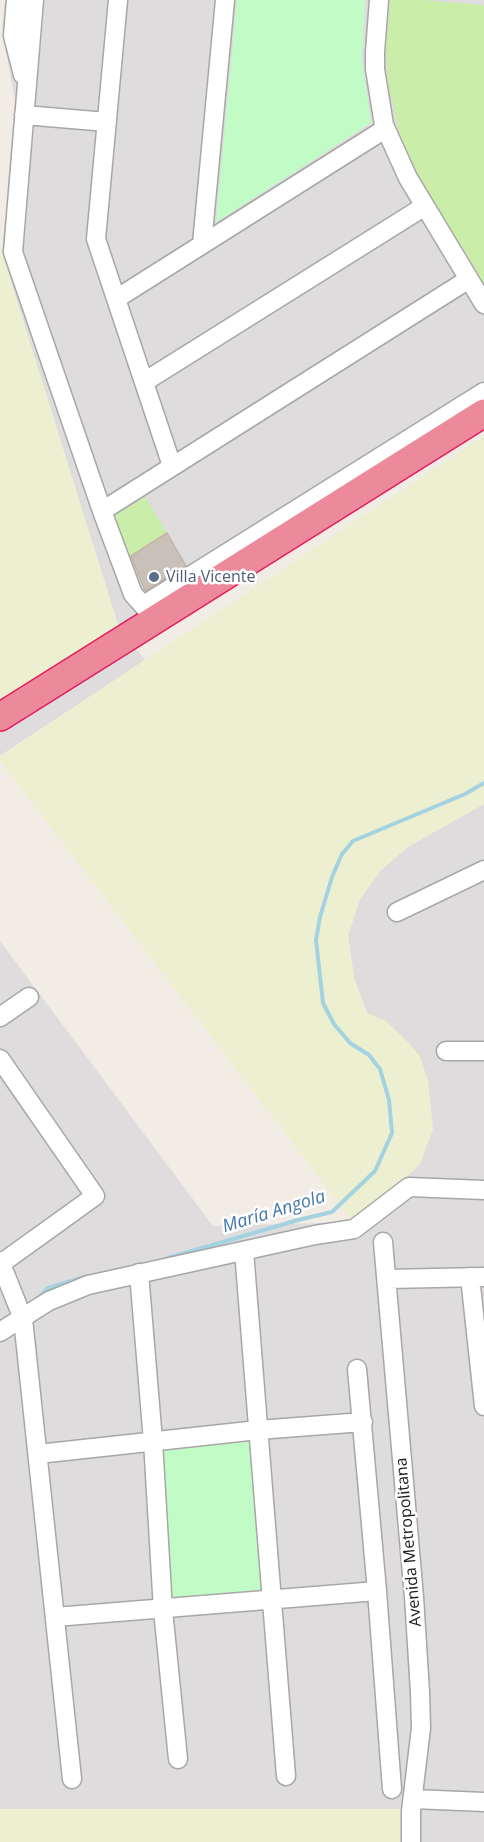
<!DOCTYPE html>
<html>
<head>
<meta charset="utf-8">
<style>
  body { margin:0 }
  canvas { display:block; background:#f1ede5 }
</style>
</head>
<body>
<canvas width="484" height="1842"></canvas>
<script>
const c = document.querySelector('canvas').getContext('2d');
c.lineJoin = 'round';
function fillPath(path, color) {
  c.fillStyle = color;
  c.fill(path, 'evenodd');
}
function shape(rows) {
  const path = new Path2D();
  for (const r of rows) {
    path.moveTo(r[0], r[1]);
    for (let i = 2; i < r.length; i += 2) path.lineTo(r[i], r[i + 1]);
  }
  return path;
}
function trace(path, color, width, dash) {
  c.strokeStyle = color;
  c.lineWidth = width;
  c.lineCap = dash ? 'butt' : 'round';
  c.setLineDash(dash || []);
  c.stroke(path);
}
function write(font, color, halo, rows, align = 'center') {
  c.font = font + ' "Open Sans",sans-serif';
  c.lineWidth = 5;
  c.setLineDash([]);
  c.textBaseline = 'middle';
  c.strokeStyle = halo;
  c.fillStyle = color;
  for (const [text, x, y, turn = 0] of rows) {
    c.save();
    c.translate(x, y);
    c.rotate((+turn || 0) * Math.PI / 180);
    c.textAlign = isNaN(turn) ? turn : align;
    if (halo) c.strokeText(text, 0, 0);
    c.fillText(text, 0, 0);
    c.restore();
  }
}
const residential = shape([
  [5,0,484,0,484,399,120,629,145,660,0,756,0,711,119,628,2,253,15,101,2,30],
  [484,804,484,1842,0,1842,0,941,213,1226,353,1222,386,1021,367,1013,354,978,348,936,359,901,381,870,409,846]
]);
const farmland = shape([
  [0,253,2,253,119,628,0,711],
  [484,436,484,804,409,846,381,870,359,901,348,936,354,978,367,1013,386,1021,407,1041,420,1056,428,1081,433,1129,420,1164,394,1189,353,1222,0,761,0,756],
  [0,1809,404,1809,404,1842,0,1842]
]);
const grass = shape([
  [390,0,422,0,484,5,484,283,422,183,401,141,388,82,386,49],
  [145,497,167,533,128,558,113,516]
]);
const park = shape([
  [237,0,365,0,362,61,371,123,216,222],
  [249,1440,261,1593,168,1601,155,1449]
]);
const stream = shape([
  [168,1258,298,1220,332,1212,375,1171,392,1133,389,1100,380,1069,369,1055,350,1043,334,1024,323,1003,316,940,320,917,332,877,342,854,353,841,465,794,484,783],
  [36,1300,48,1288,88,1276]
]);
const building = shape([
  [167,533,186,566,145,591,131,556,167,533]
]);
const minor = shape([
  [16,0,13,36,23,75],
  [34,0,13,252,102,511,133,594,155,619],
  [118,0,96,239,172,466],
  [379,0,375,52,375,69,384,125,408,178,484,304],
  [24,115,107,122],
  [202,244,225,0],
  [116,299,385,129],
  [144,382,425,206],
  [102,511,469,279],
  [144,605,484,392],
  [397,912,484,870],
  [0,1017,29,997],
  [446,1051,484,1051],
  [0,1059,95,1196,2,1263],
  [383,1242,414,1597,420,1692,421,1728,411,1811,411,1842],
  [244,1251,286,1776],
  [0,1261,23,1319,72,1779],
  [139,1273,153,1441,163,1610,178,1759],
  [470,1277,484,1406],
  [387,1279,484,1277],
  [0,1332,49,1301,88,1285,315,1235,354,1229,409,1187,484,1190],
  [357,1369,377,1591,392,1789],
  [38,1454,258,1430,363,1422],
  [55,1617,377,1591],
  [413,1799,484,1802]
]);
const highway = shape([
  [0,717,484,413]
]);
const markers = [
  [154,577,6,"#5c6f8a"]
];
const serviceNames = [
  ["Villa Vicente",166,577]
];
const streetNames = [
  ["Avenida Metropolitana",409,1542,-95]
];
const waterNames = [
  ["María Angola",274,1212,-17]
];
fillPath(residential, '#dedcdc');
fillPath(farmland, '#edf0d0');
fillPath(grass, '#caeda9');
fillPath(park, '#c1fcc6');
trace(stream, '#a4d2e0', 4);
fillPath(building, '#c9c0b8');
trace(building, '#c3b4a7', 1.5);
trace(minor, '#a7a7a7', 21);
trace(highway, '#e41d5f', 30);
trace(minor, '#fff', 18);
trace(highway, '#ec8a9b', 27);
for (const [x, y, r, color] of markers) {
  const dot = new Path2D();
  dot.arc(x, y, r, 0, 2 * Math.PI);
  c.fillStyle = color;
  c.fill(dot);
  trace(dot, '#fff', 2);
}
write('16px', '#4e5e75', '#fff', serviceNames, 'left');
write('16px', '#202020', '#fff', streetNames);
write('italic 18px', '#4377ad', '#fff', waterNames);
</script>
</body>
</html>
